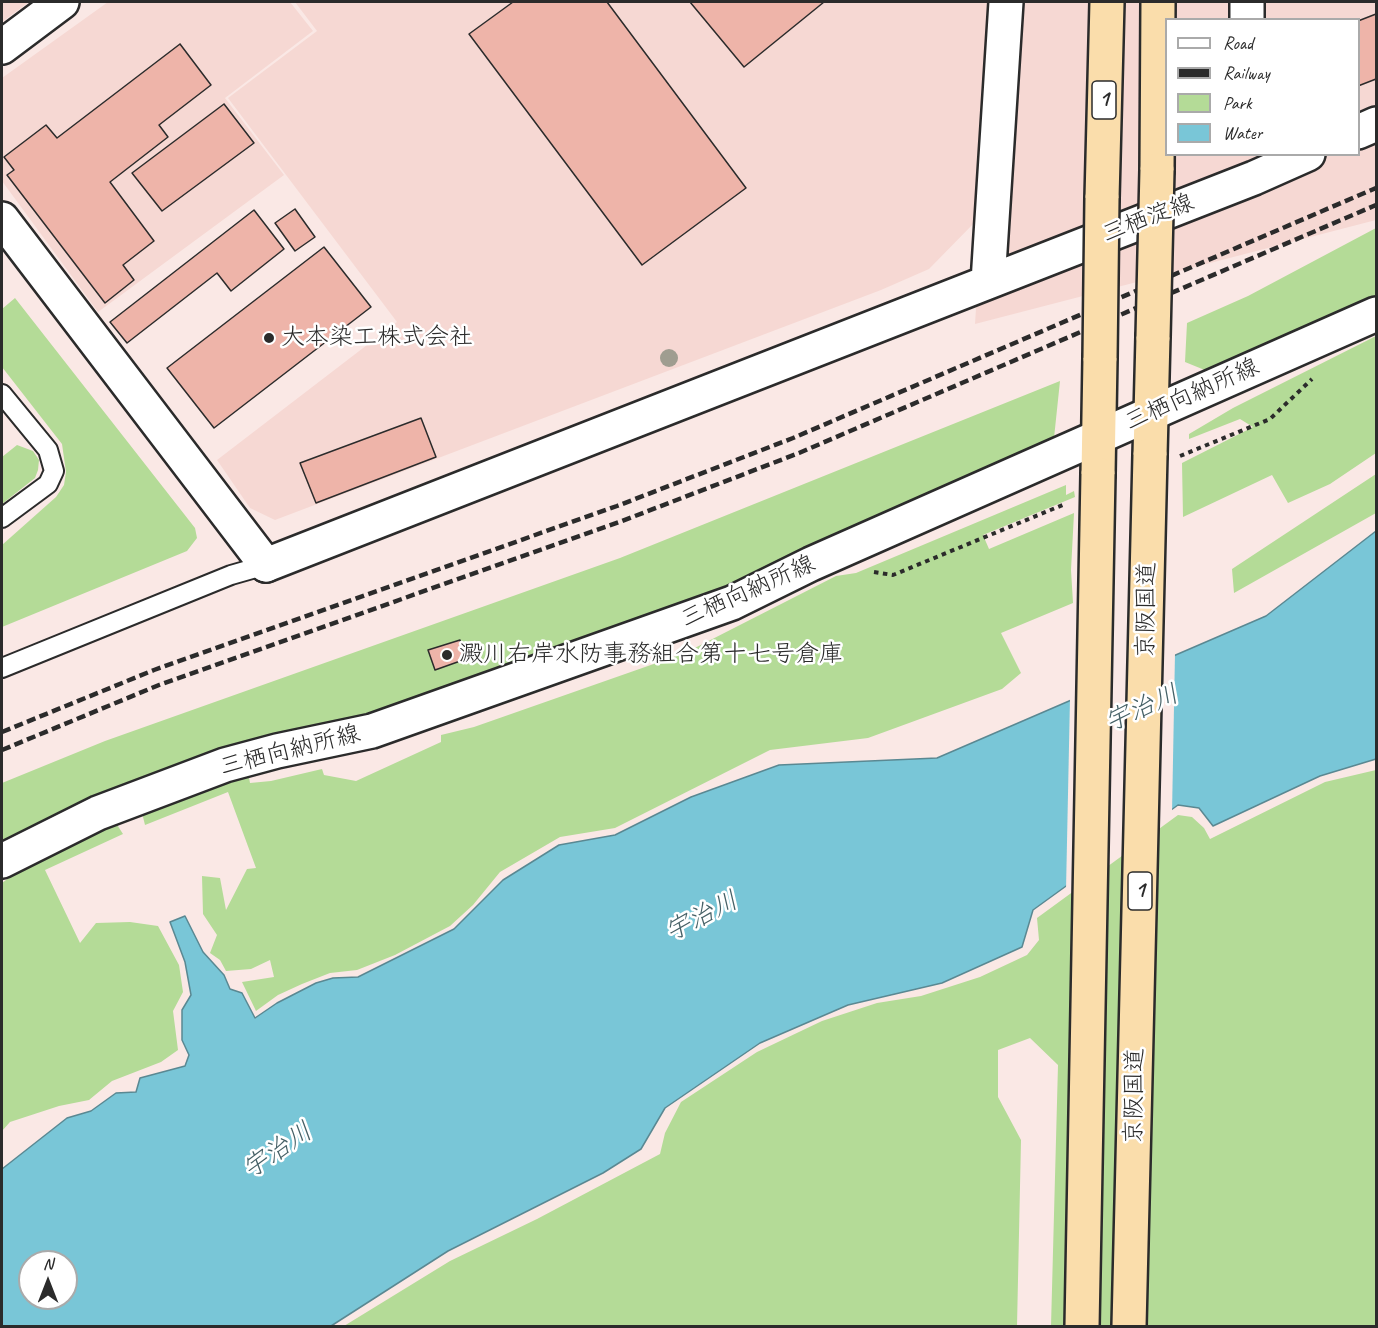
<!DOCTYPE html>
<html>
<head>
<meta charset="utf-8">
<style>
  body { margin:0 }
  #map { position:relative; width:1378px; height:1328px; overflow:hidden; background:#fae8e5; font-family:Caveat,sans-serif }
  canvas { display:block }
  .frame { position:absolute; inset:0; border:3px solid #2b2b2b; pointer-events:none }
  .legend { position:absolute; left:1165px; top:18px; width:195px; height:138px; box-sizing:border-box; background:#fff; border:2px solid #aaa; margin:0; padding:8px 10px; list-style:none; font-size:18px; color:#2b2b2b }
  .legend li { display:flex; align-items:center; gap:12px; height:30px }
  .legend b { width:30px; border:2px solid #aaa }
  .north { position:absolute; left:18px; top:1250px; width:60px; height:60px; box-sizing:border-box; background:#fff; border:2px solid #aaa; border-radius:50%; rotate:0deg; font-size:16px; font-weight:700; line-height:24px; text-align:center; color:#2b2b2b }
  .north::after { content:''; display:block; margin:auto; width:21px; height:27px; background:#2b2b2b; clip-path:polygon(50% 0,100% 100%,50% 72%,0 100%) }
</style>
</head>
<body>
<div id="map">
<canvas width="1378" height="1328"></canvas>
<div class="frame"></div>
<ul class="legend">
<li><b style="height:8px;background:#fff"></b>Road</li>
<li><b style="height:8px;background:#2b2b2b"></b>Railway</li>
<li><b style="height:16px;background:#b4db97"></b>Park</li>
<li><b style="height:16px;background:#79c6d7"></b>Water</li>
</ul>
<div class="north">N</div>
</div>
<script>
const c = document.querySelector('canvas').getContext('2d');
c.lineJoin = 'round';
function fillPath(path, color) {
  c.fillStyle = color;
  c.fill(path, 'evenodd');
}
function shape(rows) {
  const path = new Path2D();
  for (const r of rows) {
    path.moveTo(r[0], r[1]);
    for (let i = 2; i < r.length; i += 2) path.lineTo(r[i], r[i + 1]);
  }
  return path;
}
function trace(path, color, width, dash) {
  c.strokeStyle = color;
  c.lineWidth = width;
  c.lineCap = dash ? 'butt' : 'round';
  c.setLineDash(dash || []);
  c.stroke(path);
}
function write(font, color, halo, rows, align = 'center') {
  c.font = font + ' Caveat,"Klee One",sans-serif';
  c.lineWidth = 5;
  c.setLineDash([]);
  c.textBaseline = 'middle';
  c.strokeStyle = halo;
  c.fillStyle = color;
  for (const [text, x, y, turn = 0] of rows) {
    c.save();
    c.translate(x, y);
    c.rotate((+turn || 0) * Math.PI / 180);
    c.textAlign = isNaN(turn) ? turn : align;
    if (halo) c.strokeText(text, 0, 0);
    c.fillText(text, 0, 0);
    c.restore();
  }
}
const built = shape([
  [2,2,29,2,2,22],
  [108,2,290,2,313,31,225,98,284,175,98,312,2,181,2,78],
  [295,2,989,2,978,219,929,269,881,290,275,520,250,508,217,460,397,322,228,98,317,31],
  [996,2,1376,2,1376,220,975,324],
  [1166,20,1358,20,1358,154,1166,154]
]);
const green = shape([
  [1376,228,1376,298,1212,373,1185,362,1187,323,1248,296],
  [15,298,195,528,197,538,187,551,2,627,2,545,56,497,64,485,66,472,62,444,2,367,2,309],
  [1376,336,1376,453,1330,484,1288,503,1272,475,1183,517,1182,463,1253,427,1240,419,1189,439,1189,434,1233,408],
  [1060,381,1054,438,698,601,2,847,2,783,105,741,620,558],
  [17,445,33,451,39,460,38,470,35,478,2,504,2,457],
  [1376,474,1376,513,1234,593,1232,569],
  [1066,485,1066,495,1074,491,1075,497,983,535,989,549,1074,513,1071,570,1073,603,1001,633,1021,673,1002,689,868,738,770,750,615,828,560,837,500,872,473,905,450,926,395,955,357,970,330,973,302,984,278,995,256,1011,242,982,274,977,270,960,251,969,226,971,220,960,210,953,217,935,203,914,202,876,220,878,226,910,247,869,256,868,228,792,145,825,141,809,248,772,250,783,271,781,322,769,324,775,356,781,441,742,441,735,474,727,685,653,836,576,856,573],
  [1376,770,1376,1326,1051,1326,1058,1065,1030,1038,998,1050,998,1097,1021,1140,1017,1326,344,1326,450,1261,537,1219,660,1154,665,1133,681,1102,757,1052,822,1021,877,1003,921,996,980,977,1027,955,1039,940,1037,918,1178,815,1192,817,1204,828,1210,839,1325,782],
  [114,820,123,834,45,870,80,943,96,923,130,922,158,926,179,965,183,992,173,1011,178,1050,161,1062,112,1081,89,1100,59,1106,10,1122,2,1131,2,883,18,871]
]);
const water = shape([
  [1376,531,1376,759,1320,776,1213,826,1199,808,1178,805,1033,910,1022,947,942,983,848,1005,760,1043,665,1108,641,1149,603,1173,448,1251,331,1326,2,1326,2,1169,67,1118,91,1111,116,1093,136,1092,140,1078,185,1066,189,1055,182,1040,182,1010,191,995,185,962,170,922,185,916,203,952,224,975,230,989,242,993,255,1018,277,1003,316,983,333,978,358,977,454,929,503,880,559,845,615,835,691,797,779,765,937,758,1266,616,1376,531],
  [30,1262,66,1262,66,1298,30,1298,30,1262]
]);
const pier = shape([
  [1175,653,1172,813,1066,890,1070,698]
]);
const building = shape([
  [513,2,607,2,746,188,642,265,469,34,513,2],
  [690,2,824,2,744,67,690,2],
  [1376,14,1376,79,1358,86,1358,21,1376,14],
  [180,44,211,85,159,125,168,137,110,182,154,241,123,265,134,280,105,303,7,175,14,170,4,157,46,125,57,138,180,44],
  [224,104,254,143,162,211,132,173,224,104],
  [295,209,315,237,295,251,275,223,295,209],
  [254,210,284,249,231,291,217,273,127,343,110,322,254,210],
  [324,247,371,307,214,428,167,368,324,247],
  [421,418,436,457,316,503,300,463,421,418],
  [460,640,466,659,435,670,428,650,460,640]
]);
const path = shape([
  [1180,456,1270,419,1312,379],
  [874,572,893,575,1065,504]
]);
const service = shape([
  [2,394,48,450,54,471,48,484,2,518],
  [2,668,231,575,266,565]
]);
const minor = shape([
  [2,47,62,2],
  [2,219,266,565]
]);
const tertiary = shape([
  [1247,2,1247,20],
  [1358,132,1376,124],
  [988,282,1006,2],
  [266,565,1254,178,1308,154]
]);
const secondary = shape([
  [2,861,98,813,225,765,277,751,372,731,732,603,811,564,1376,314]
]);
const trunk = shape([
  [1157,170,1158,2],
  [1102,198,1107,2],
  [1150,455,1153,337],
  [1098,474,1100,358]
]);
const rail = shape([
  [2,732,154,670,617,506,793,438,1376,188],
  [2,750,159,685,622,521,799,453,1376,205]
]);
const trunkBridge = shape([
  [1153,337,1157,170],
  [1100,358,1102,198],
  [1082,1326,1098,474],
  [1129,1326,1150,455]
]);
const trees = [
  [669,358]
];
const markers = [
  [269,338,6,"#2b2b2b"],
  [447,655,6,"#2b2b2b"]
];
const shields = [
  [1104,100,24],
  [1140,891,24]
];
const shieldNames = [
  ["1",1104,100],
  ["1",1140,891]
];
const streetNames = [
  ["三栖淀線",1148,219,-21],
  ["三栖向納所線",1192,395,-24],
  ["三栖向納所線",748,592,-24],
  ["京阪国道",1147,610,-89],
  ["三栖向納所線",290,751,-14],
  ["京阪国道",1135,1096,-89]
];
const poiNames = [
  ["大本染工株式会社",281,338],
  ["澱川右岸水防事務組合第十七号倉庫",459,655]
];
const waterNames = [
  ["宇治川",1142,709,-24],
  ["宇治川",702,917,-27],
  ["宇治川",278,1151,-34]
];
fillPath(built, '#f6d8d3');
fillPath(green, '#b4db97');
fillPath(water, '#79c6d7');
trace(water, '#5a8892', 1.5);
fillPath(pier, '#fae8e5');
fillPath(building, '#eeb4a9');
trace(building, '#2b2b2b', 1.5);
trace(service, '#2b2b2b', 22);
trace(minor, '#2b2b2b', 38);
trace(tertiary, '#2b2b2b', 38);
trace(secondary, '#2b2b2b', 38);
trace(trunk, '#2b2b2b', 38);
trace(path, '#2b2b2b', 4, [4.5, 4.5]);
trace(service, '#fff', 18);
trace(minor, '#fff', 33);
trace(tertiary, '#fff', 33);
trace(secondary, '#fff', 33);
trace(trunk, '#faddab', 33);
trace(rail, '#2b2b2b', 4.5, [9, 4.5]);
trace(trunkBridge, '#2b2b2b', 38, []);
trace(trunkBridge, '#faddab', 33);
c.fillStyle = '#9f9d90';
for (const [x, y] of trees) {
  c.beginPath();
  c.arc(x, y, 9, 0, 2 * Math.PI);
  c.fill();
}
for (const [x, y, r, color] of markers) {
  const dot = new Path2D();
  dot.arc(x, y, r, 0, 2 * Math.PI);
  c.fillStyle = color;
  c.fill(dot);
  trace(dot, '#fff', 2);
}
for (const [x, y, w] of shields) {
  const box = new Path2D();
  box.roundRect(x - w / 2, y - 19, w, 38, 4.5);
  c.fillStyle = '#fff';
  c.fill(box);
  trace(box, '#2b2b2b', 1.5);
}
write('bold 22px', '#2b2b2b', null, shieldNames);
write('24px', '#2b2b2b', '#fff', streetNames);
write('24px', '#2b2b2b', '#fff', poiNames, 'left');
write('italic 26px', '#466167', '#fff', waterNames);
</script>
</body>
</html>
